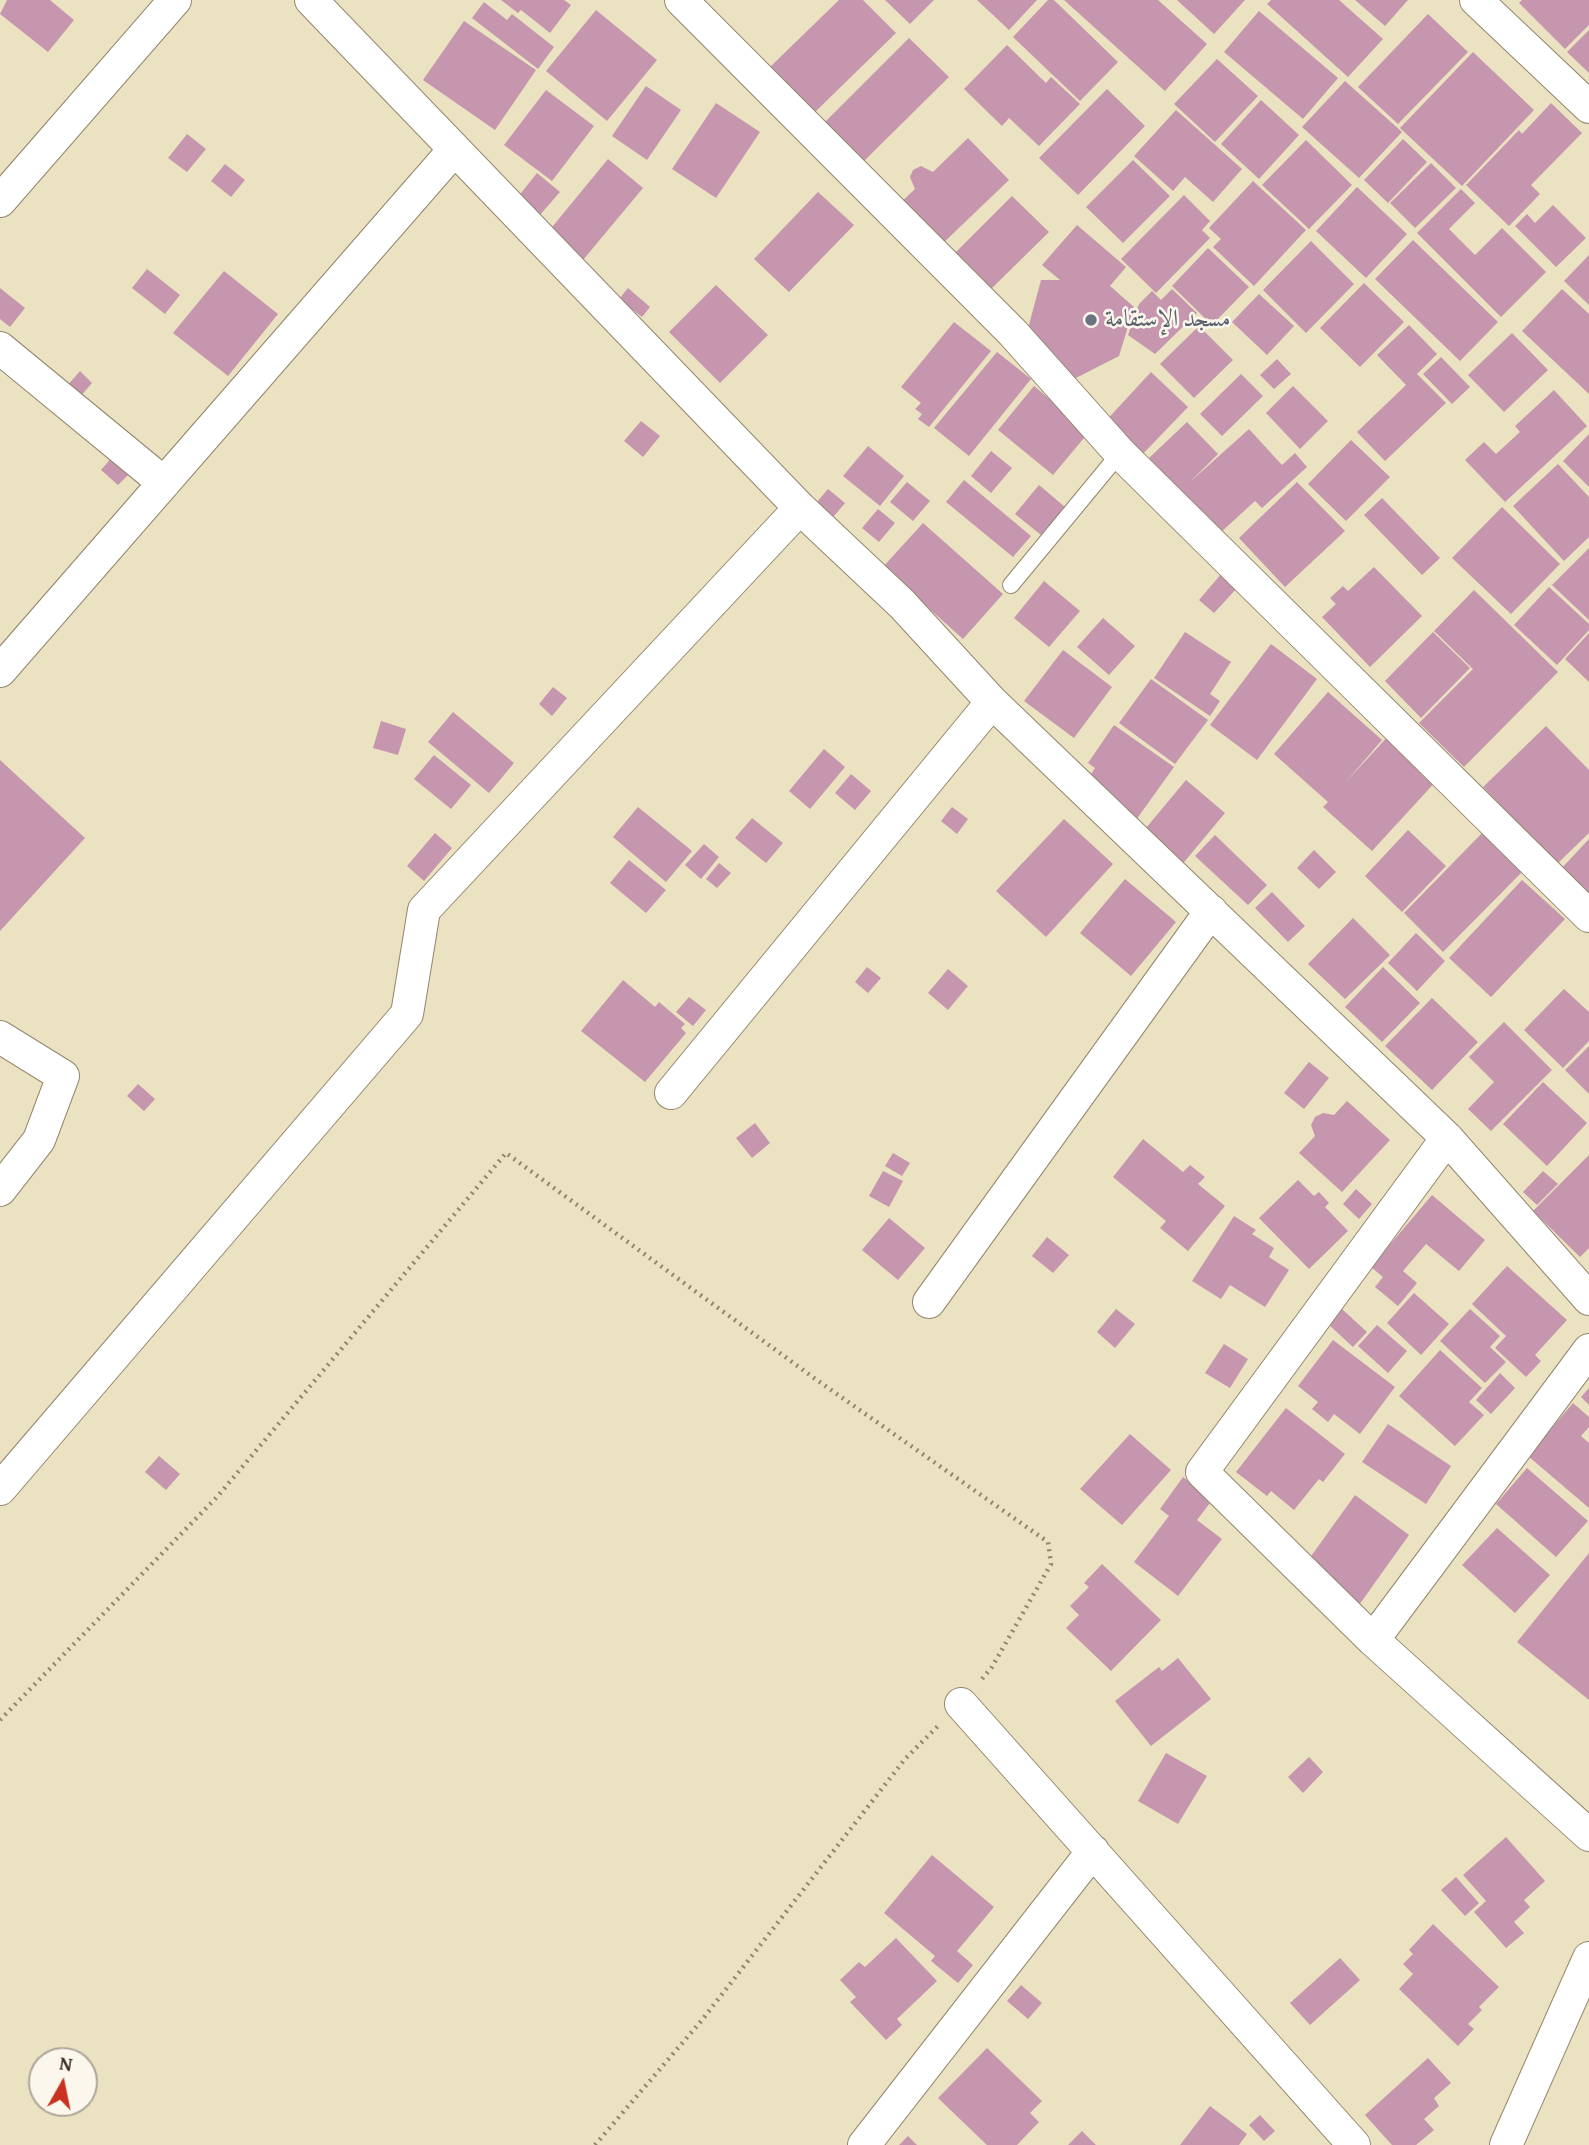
<!DOCTYPE html>
<html>
<head>
<meta charset="utf-8">
<style>
  body { margin:0 }
  #map { position:relative; width:1589px; height:2145px; overflow:hidden; background:#eae2c0; font-family:"Gentium Book Plus",serif }
  canvas { display:block }
  .north { position:absolute; left:28px; top:2047px; width:70px; height:70px; box-sizing:border-box; background:#fbf7ec; border:2px solid #aea59a; border-radius:50%; rotate:9deg; font-size:19px; font-weight:700; line-height:28px; text-align:center; color:#3b2a1e }
  .north::after { content:''; display:block; margin:auto; width:24px; height:32px; background:#c8321e; clip-path:polygon(50% 0,100% 100%,50% 72%,0 100%) }
</style>
</head>
<body>
<div id="map">
<canvas width="1589" height="2145"></canvas>
<div class="north">N</div>
</div>
<script>
const c = document.querySelector('canvas').getContext('2d');
c.lineJoin = 'round';
function fillPath(path, color) {
  c.fillStyle = color;
  c.fill(path, 'evenodd');
}
function shape(rows) {
  const path = new Path2D();
  for (const r of rows) {
    path.moveTo(r[0], r[1]);
    for (let i = 2; i < r.length; i += 2) path.lineTo(r[i], r[i + 1]);
  }
  return path;
}
function trace(path, color, width, dash) {
  c.strokeStyle = color;
  c.lineWidth = width;
  c.lineCap = dash ? 'butt' : 'round';
  c.setLineDash(dash || []);
  c.stroke(path);
}
function write(font, color, halo, rows, align = 'center') {
  c.font = font + ' "Gentium Book Plus",Amiri,serif';
  c.lineWidth = 5;
  c.setLineDash([]);
  c.textBaseline = 'middle';
  c.strokeStyle = halo;
  c.fillStyle = color;
  for (const [text, x, y, turn = 0] of rows) {
    c.save();
    c.translate(x, y);
    c.rotate((+turn || 0) * Math.PI / 180);
    c.textAlign = isNaN(turn) ? turn : align;
    if (halo) c.strokeText(text, 0, 0);
    c.fillText(text, 0, 0);
    c.restore();
  }
}
const building = shape([
  [7,0,50,0,74,20,48,52,0,14],
  [501,0,564,0,571,5,550,33,521,10,518,13],
  [839,0,863,0,896,33,813,114,769,68],
  [885,0,934,0,910,24],
  [977,0,1037,0,1009,30],
  [1048,0,1054,0,1118,62,1080,101,1013,37],
  [1064,0,1158,0,1207,44,1165,91],
  [1177,0,1245,0,1214,34],
  [1271,0,1339,0,1383,39,1348,77,1267,4],
  [1355,0,1408,0,1385,26],
  [1522,0,1589,0,1589,25,1565,49,1519,3],
  [484,2,507,20,512,14,554,47,538,69,472,18],
  [596,10,657,60,607,121,546,71],
  [1259,11,1338,78,1303,119,1224,52],
  [1428,14,1468,52,1398,124,1358,87],
  [464,21,536,70,495,130,423,80],
  [1589,30,1589,73,1567,52],
  [909,38,949,77,863,162,824,123],
  [1007,45,1046,83,1051,77,1080,104,1039,146,1009,118,1002,126,964,89],
  [1473,52,1534,110,1462,186,1400,128],
  [1217,59,1258,96,1215,142,1174,104],
  [1345,81,1402,132,1359,178,1302,127],
  [646,86,681,110,647,160,612,136],
  [1107,89,1145,126,1078,195,1039,158],
  [546,90,594,126,552,181,504,145],
  [1261,100,1299,135,1259,179,1221,144],
  [716,103,760,132,716,198,672,169],
  [1551,103,1582,133,1531,185,1540,194,1509,226,1466,185,1519,130,1522,134],
  [1176,110,1242,169,1213,202,1185,177,1173,191,1134,156],
  [187,134,206,149,187,172,168,158],
  [968,138,1009,180,939,247,898,205,915,189,910,177,913,170,921,166,933,172],
  [1403,139,1427,162,1388,203,1364,180],
  [1306,140,1352,185,1309,229,1262,185],
  [608,159,643,188,583,260,548,232],
  [1133,160,1170,196,1123,243,1086,207],
  [1431,163,1456,188,1415,228,1390,203],
  [225,164,245,180,231,197,211,181],
  [537,173,560,192,539,216,517,198],
  [1253,181,1306,230,1254,286,1213,247,1221,239,1209,228],
  [1357,187,1407,234,1366,278,1316,231],
  [1461,189,1475,203,1449,229,1475,255,1502,228,1546,272,1501,317,1417,233],
  [818,192,854,225,789,292,754,259],
  [1184,195,1210,221,1202,230,1210,238,1156,293,1121,259],
  [1012,196,1049,232,986,294,950,258],
  [1553,205,1586,238,1556,267,1515,226,1527,214,1535,223],
  [1077,225,1126,267,1110,286,1134,307,1119,356,1074,379,1026,336,1041,280,1060,280,1042,265],
  [1413,240,1498,322,1460,361,1375,279],
  [1311,241,1354,284,1306,333,1263,290],
  [1208,248,1249,287,1212,325,1172,286],
  [1589,255,1589,305,1564,281],
  [147,269,180,295,165,314,132,288],
  [224,271,278,314,228,376,173,333],
  [1364,283,1404,322,1360,367,1320,328],
  [716,285,768,335,720,383,669,332],
  [0,288,25,308,10,327,0,319],
  [628,288,650,307,642,317,619,299],
  [1172,289,1197,313,1155,354,1128,335,1139,304,1152,291,1161,300],
  [1562,289,1589,314,1589,394,1522,331],
  [1259,294,1294,326,1267,355,1232,322],
  [954,322,991,351,929,427,918,419,922,414,915,409,921,403,901,387],
  [1409,325,1437,354,1417,374,1446,403,1385,461,1357,432,1406,385,1377,355],
  [1199,326,1233,360,1194,398,1160,364],
  [1512,333,1548,370,1504,412,1468,375],
  [997,352,1031,379,969,456,934,428],
  [1441,357,1470,387,1452,404,1423,374],
  [1277,359,1291,374,1274,389,1260,375],
  [80,371,92,383,79,398,66,387],
  [1151,372,1188,407,1138,459,1102,425],
  [1241,374,1263,396,1222,436,1200,414],
  [1034,386,1089,432,1053,475,998,430],
  [1293,386,1328,421,1300,449,1266,413],
  [1554,390,1587,426,1505,502,1465,460,1484,442,1496,454,1520,432,1515,426],
  [641,421,660,436,643,457,624,441],
  [1187,422,1218,454,1190,482,1249,429,1282,465,1295,453,1307,467,1262,508,1255,501,1220,533,1149,458],
  [1589,434,1589,487,1563,461],
  [1351,440,1390,477,1346,521,1308,484],
  [868,446,904,476,880,506,843,476],
  [991,451,1012,468,991,493,971,476],
  [113,456,131,472,118,485,101,470],
  [1558,464,1589,497,1589,537,1564,561,1513,506],
  [964,480,1031,536,1013,557,946,502],
  [907,482,930,501,913,521,890,502],
  [1297,482,1345,531,1285,587,1239,538],
  [1039,485,1065,507,1041,535,1015,514],
  [828,489,845,503,829,522,812,508],
  [1382,498,1440,558,1422,575,1364,515],
  [1502,507,1560,564,1511,614,1452,558],
  [878,509,895,523,879,542,862,528],
  [923,523,1003,594,963,639,883,567],
  [1589,548,1589,620,1552,585],
  [1374,567,1422,616,1370,667,1322,617,1336,604,1330,598,1343,586,1348,591],
  [1222,573,1238,587,1214,613,1199,600],
  [1044,581,1080,611,1049,647,1014,618],
  [1549,587,1589,624,1589,630,1557,665,1514,625],
  [1474,590,1558,672,1464,767,1419,723,1473,669,1434,631],
  [1103,618,1135,646,1109,675,1077,647],
  [1185,632,1231,662,1210,694,1220,701,1210,716,1154,678],
  [1433,632,1470,668,1421,718,1385,681],
  [1589,633,1589,682,1565,659],
  [1271,644,1317,679,1257,760,1210,725],
  [1063,650,1112,687,1074,738,1024,701],
  [1151,679,1208,720,1175,764,1119,723],
  [553,687,567,698,552,716,539,704],
  [1328,692,1382,740,1345,783,1391,733,1439,778,1372,851,1323,807,1328,802,1274,754],
  [453,712,514,763,489,793,428,742],
  [381,721,406,729,398,755,373,748],
  [1114,725,1174,767,1136,820,1089,777,1095,768,1088,763],
  [1546,726,1589,770,1589,833,1557,864,1483,787],
  [824,749,845,767,810,809,789,791],
  [434,755,471,785,451,809,414,779],
  [0,760,85,838,0,931],
  [851,774,871,791,855,810,835,793],
  [1186,780,1225,813,1180,867,1141,834],
  [638,807,692,851,666,882,613,837],
  [952,807,968,819,957,834,941,821],
  [752,818,783,843,766,863,735,838],
  [1064,819,1113,864,1046,937,996,891],
  [1408,830,1446,866,1402,912,1365,876],
  [1485,830,1525,869,1443,952,1404,913],
  [435,833,452,848,424,881,407,866],
  [1215,835,1267,885,1248,905,1195,856],
  [1589,839,1589,899,1559,871],
  [704,844,719,857,701,879,685,865],
  [1314,850,1336,872,1319,889,1297,868],
  [629,860,666,890,646,913,610,883],
  [719,863,731,873,717,888,706,879],
  [1125,879,1176,922,1131,976,1080,933],
  [1522,880,1565,919,1491,997,1449,958],
  [1272,892,1305,926,1288,942,1255,908],
  [1353,918,1390,955,1345,999,1308,964],
  [1416,933,1445,961,1417,991,1388,963],
  [867,967,881,978,868,993,855,982],
  [1383,967,1420,1003,1382,1042,1345,1007],
  [948,969,968,986,948,1010,928,993],
  [623,980,655,1007,659,1002,685,1024,681,1028,686,1033,645,1082,581,1031],
  [1564,989,1589,1012,1589,1041,1563,1068,1524,1030],
  [689,997,706,1010,693,1026,676,1012],
  [1432,998,1478,1042,1432,1090,1385,1046],
  [1504,1022,1552,1070,1491,1131,1468,1109,1494,1082,1469,1057],
  [1589,1046,1589,1094,1565,1070],
  [1309,1062,1329,1078,1304,1109,1284,1093],
  [1543,1082,1587,1123,1547,1166,1503,1124],
  [138,1084,155,1099,144,1111,127,1096],
  [1347,1101,1390,1140,1342,1192,1299,1153,1315,1136,1311,1125,1315,1117,1323,1113,1334,1115],
  [755,1123,770,1143,752,1158,736,1138],
  [1143,1139,1183,1172,1190,1165,1205,1177,1198,1184,1225,1206,1188,1251,1160,1228,1166,1221,1113,1177],
  [893,1153,910,1163,902,1176,885,1166],
  [1589,1155,1589,1248,1580,1257,1533,1211],
  [883,1171,903,1181,889,1207,869,1196],
  [1543,1171,1558,1184,1537,1205,1523,1192],
  [1298,1180,1314,1196,1319,1192,1329,1203,1325,1207,1348,1231,1309,1269,1259,1218],
  [1356,1189,1372,1204,1359,1219,1343,1204],
  [1432,1195,1485,1240,1459,1271,1426,1244,1403,1271,1417,1283,1398,1306,1375,1287,1383,1277,1371,1267],
  [1234,1216,1256,1230,1252,1234,1274,1248,1269,1257,1289,1270,1265,1307,1230,1285,1221,1299,1192,1281],
  [889,1218,925,1248,898,1280,862,1250],
  [1047,1237,1069,1255,1053,1273,1032,1256],
  [1507,1266,1567,1320,1535,1355,1541,1361,1526,1377,1495,1348,1506,1336,1472,1304],
  [1414,1293,1449,1324,1421,1355,1387,1323],
  [1116,1309,1135,1324,1115,1348,1097,1332],
  [1342,1309,1367,1332,1353,1347,1328,1324],
  [1470,1309,1500,1336,1490,1347,1506,1362,1485,1383,1440,1341],
  [1377,1325,1407,1351,1388,1373,1358,1346],
  [1333,1340,1395,1387,1360,1434,1334,1414,1328,1422,1312,1409,1318,1402,1298,1386],
  [1224,1344,1248,1359,1230,1388,1205,1373],
  [1440,1350,1482,1388,1469,1402,1484,1415,1455,1446,1399,1396],
  [1500,1373,1515,1388,1491,1414,1476,1400],
  [1589,1388,1589,1405,1581,1397],
  [1573,1403,1589,1417,1589,1427,1581,1436,1589,1443,1589,1508,1528,1456],
  [1286,1408,1345,1454,1323,1482,1319,1479,1294,1510,1271,1491,1267,1496,1236,1472],
  [1388,1424,1451,1466,1426,1504,1362,1462],
  [1130,1434,1171,1470,1122,1525,1080,1489],
  [159,1456,180,1474,166,1490,145,1472],
  [1527,1468,1588,1521,1556,1557,1496,1504],
  [1183,1477,1213,1499,1197,1520,1222,1539,1178,1596,1134,1562,1169,1516,1160,1509],
  [1355,1495,1409,1535,1359,1605,1323,1579,1327,1572,1309,1559],
  [1497,1528,1550,1575,1515,1613,1462,1565],
  [1589,1553,1589,1700,1517,1642],
  [1102,1564,1161,1620,1111,1671,1066,1628,1079,1615,1070,1606,1089,1587,1084,1583],
  [1178,1658,1211,1699,1151,1746,1115,1701,1159,1667,1162,1671],
  [1166,1753,1207,1776,1178,1824,1138,1801],
  [1309,1757,1323,1772,1303,1793,1288,1777],
  [1506,1837,1545,1881,1524,1900,1530,1907,1514,1922,1524,1933,1506,1948,1474,1912,1486,1901,1463,1875],
  [932,1855,994,1907,957,1951,973,1965,958,1983,931,1961,935,1956,884,1913],
  [1456,1877,1479,1903,1465,1916,1441,1890],
  [1433,1924,1499,1987,1479,2007,1482,2010,1468,2024,1474,2029,1458,2046,1399,1989,1413,1974,1403,1964,1413,1954,1409,1950],
  [896,1938,937,1981,897,2019,902,2025,886,2040,850,2002,856,1997,840,1980,859,1962,865,1967],
  [1340,1958,1360,1980,1310,2025,1290,2003],
  [1021,1985,1042,2003,1028,2019,1007,2001],
  [987,2048,1042,2101,1030,2113,1039,2122,1017,2145,987,2145,938,2098],
  [1428,2058,1451,2083,1434,2098,1439,2106,1424,2119,1434,2130,1416,2145,1392,2145,1365,2115],
  [1210,2106,1247,2134,1239,2145,1180,2145],
  [1260,2115,1275,2131,1264,2141,1249,2125],
  [1082,2131,1096,2145,1068,2145],
  [908,2136,917,2145,899,2145]
]);
const path = shape([
  [0,1720,217,1497,506,1153,814,1378,1048,1542,1051,1564,992,1667,982,1679],
  [595,2145,702,2020,905,1759,938,1726]
]);
const service = shape([
  [1011,585,1120,453]
]);
const minor = shape([
  [311,0,800,508,902,604,992,702,1447,1138,1589,1299],
  [681,0,1013,333,1120,453,1589,916],
  [1476,0,1589,107],
  [0,201,175,0],
  [0,348,164,483],
  [0,671,454,150],
  [0,1037,63,1076,39,1140,0,1190],
  [671,1093,992,702],
  [1447,1138,1202,1472,1373,1640,1589,1835],
  [929,1302,1211,911],
  [0,1489,407,1014,424,910,800,508],
  [1373,1640,1589,1350],
  [961,1704,1354,2145],
  [864,2145,1093,1851],
  [1506,2145,1589,1958]
]);
const markers = [
  [1091,320,7,"#6b7280"]
];
const worshipNames = [
  ["مسجد الإستقامة",1105,320]
];
fillPath(building, '#c696af');
trace(service, '#92866f', 18);
trace(minor, '#92866f', 34);
trace(path, '#92866f', 4.5, [2, 5]);
trace(service, '#fff', 16);
trace(minor, '#fff', 32);
for (const [x, y, r, color] of markers) {
  const dot = new Path2D();
  dot.arc(x, y, r, 0, 2 * Math.PI);
  c.fillStyle = color;
  c.fill(dot);
  trace(dot, '#fbf7ec', 2.5);
}
write('24px', '#5b616d', '#fbf7ec', worshipNames, 'left');
</script>
</body>
</html>
